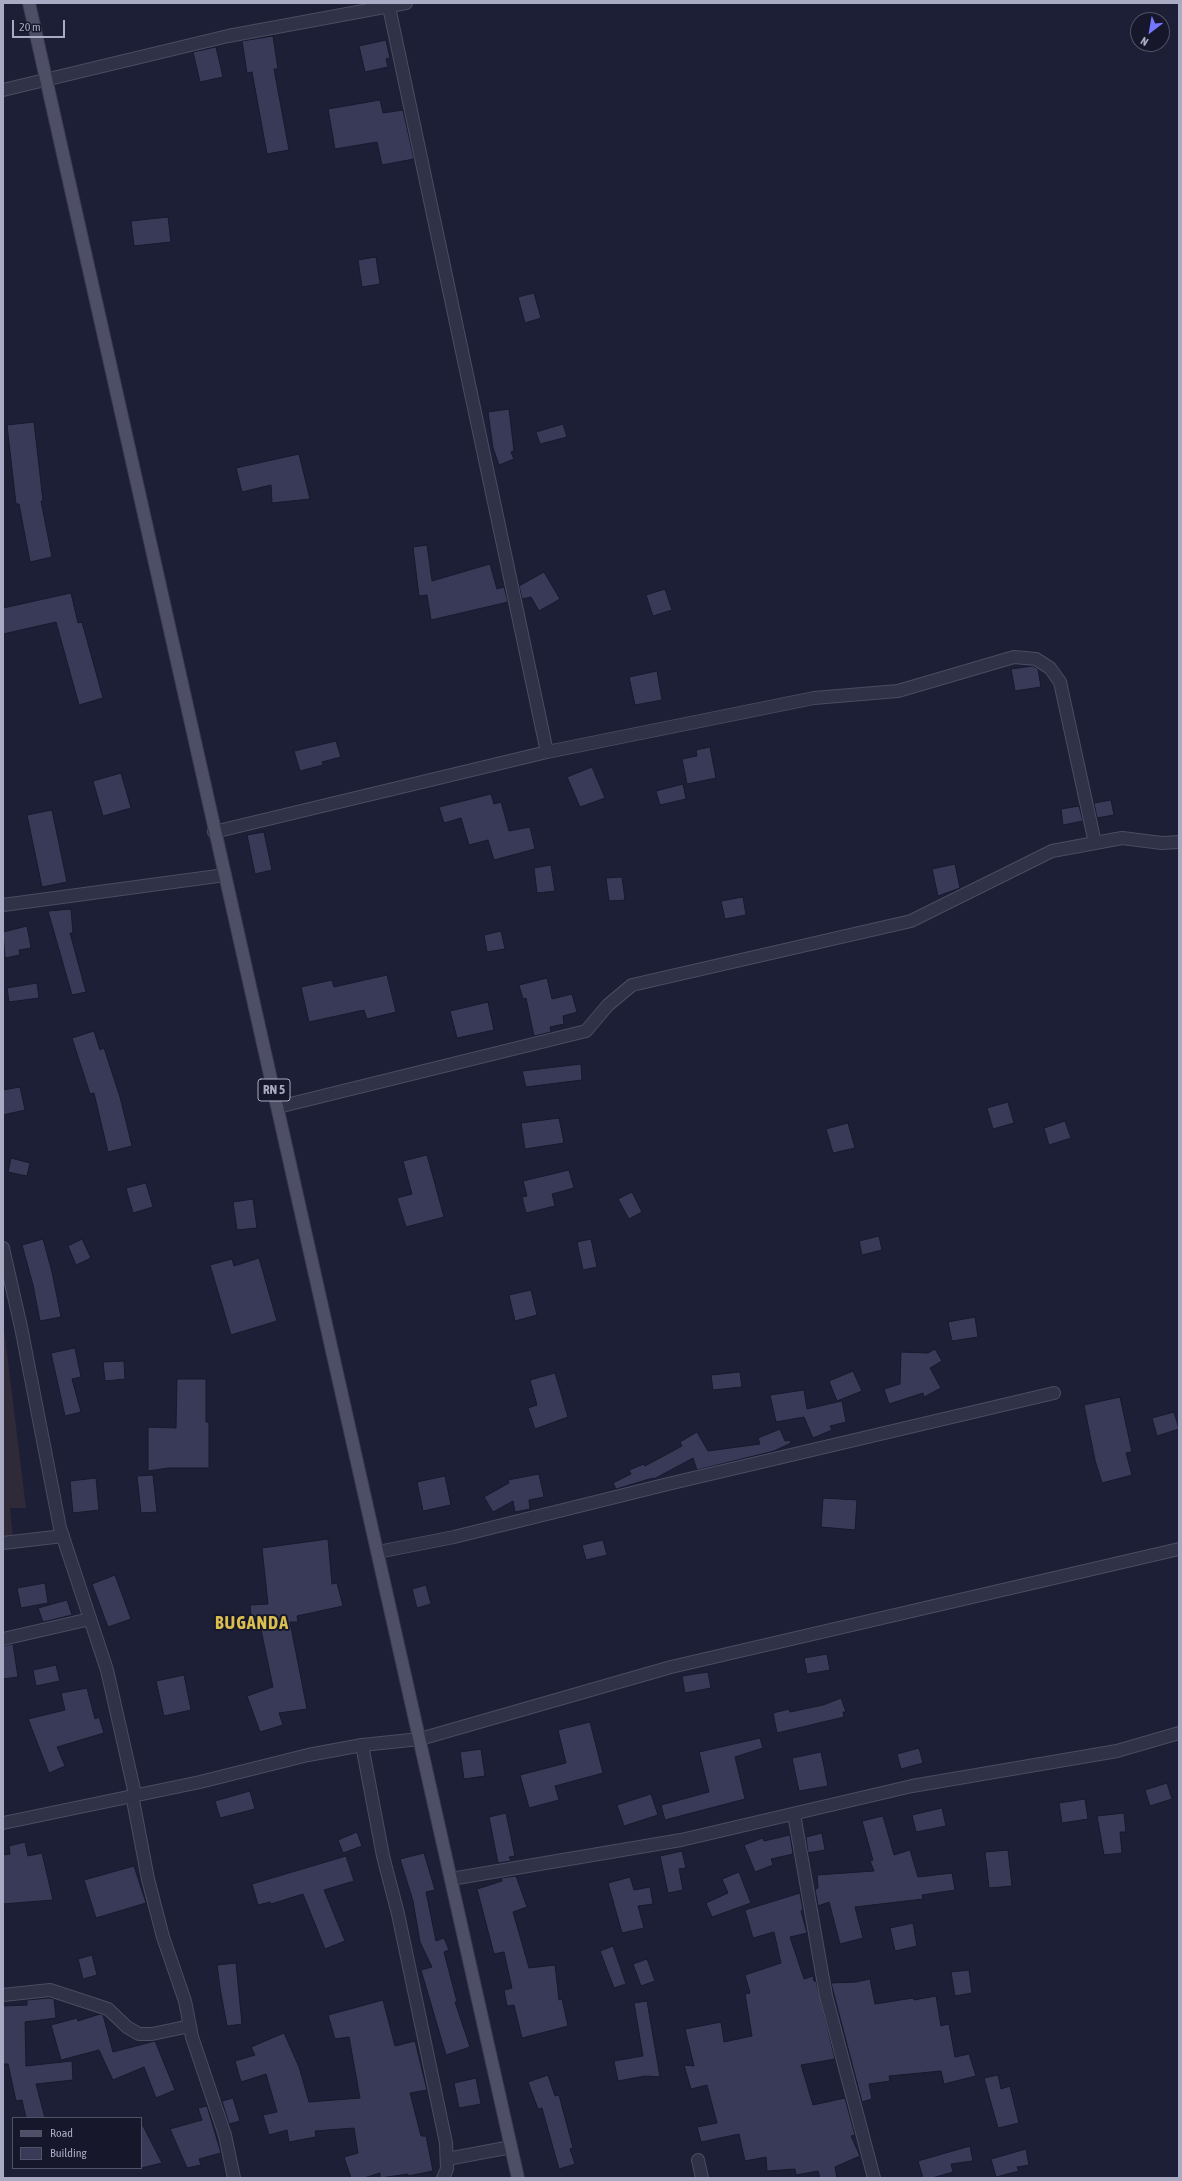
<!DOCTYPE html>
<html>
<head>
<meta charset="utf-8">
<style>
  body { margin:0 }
  #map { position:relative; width:1182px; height:2181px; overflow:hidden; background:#1d1f36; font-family:"Asap Condensed",sans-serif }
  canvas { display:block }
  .frame { position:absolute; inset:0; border:4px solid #aaaac4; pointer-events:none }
  .legend { position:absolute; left:12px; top:2117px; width:130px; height:52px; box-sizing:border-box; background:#16172b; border:1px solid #515268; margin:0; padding:5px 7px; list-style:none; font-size:12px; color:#aaaac4 }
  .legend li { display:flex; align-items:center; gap:8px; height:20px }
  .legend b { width:20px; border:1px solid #515268 }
  .north { position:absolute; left:1130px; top:12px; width:40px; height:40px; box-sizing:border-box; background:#16172b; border:1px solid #515268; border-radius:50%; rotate:211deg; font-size:11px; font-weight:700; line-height:16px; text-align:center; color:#aaaac4 }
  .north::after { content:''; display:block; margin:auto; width:14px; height:18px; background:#7478ff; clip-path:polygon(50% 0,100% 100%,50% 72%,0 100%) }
  .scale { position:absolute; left:12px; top:20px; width:53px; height:18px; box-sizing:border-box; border:2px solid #aaaac4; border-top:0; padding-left:5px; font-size:12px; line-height:14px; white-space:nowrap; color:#aaaac4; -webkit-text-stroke:3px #16172b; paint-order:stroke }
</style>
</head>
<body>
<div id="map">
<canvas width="1182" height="2181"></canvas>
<div class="frame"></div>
<ul class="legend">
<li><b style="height:5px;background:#4e4f67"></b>Road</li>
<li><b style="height:11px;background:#393a57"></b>Building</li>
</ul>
<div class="north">N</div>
<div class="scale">20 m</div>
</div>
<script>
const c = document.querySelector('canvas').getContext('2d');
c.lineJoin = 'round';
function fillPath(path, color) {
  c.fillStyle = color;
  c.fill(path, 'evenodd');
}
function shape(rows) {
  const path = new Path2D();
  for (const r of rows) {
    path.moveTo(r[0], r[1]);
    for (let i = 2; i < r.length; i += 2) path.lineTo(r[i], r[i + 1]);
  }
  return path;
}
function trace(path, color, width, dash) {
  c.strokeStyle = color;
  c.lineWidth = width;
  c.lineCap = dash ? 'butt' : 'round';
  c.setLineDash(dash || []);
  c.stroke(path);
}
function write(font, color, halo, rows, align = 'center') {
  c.font = font + ' "Asap Condensed",sans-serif';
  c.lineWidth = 4;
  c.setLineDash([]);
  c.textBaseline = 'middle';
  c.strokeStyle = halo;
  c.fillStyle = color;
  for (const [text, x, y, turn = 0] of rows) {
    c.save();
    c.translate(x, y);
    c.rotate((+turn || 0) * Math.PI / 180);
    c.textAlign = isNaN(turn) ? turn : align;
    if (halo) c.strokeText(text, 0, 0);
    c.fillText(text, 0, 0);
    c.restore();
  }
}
const medical = shape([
  [3,1321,26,1508,10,1508,13,1538,3,1538]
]);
const building = shape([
  [273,36,278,69,274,69,289,150,267,154,252,72,247,73,242,41,273,36],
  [386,40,390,58,386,59,388,67,365,72,359,46,386,40],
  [216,47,223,77,200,82,193,52,216,47],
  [380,100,383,113,403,110,414,159,382,165,377,142,335,149,328,109,380,100],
  [168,217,171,242,134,246,131,221,168,217],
  [376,257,380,284,362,287,358,260,376,257],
  [534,293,541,318,525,323,518,297,534,293],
  [509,409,514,451,511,452,514,459,499,465,493,448,488,412,509,409],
  [34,422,43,501,41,501,52,557,30,562,19,504,16,504,7,425,34,422],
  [563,424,567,437,540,444,536,432,563,424],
  [299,454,310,499,272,503,271,485,242,492,236,468,299,454],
  [427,545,432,581,490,564,497,589,504,587,508,602,431,620,427,595,419,596,413,547,427,545],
  [544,572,560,599,539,611,531,597,522,599,519,586,544,572],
  [665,589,672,610,653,616,646,595,665,589],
  [71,593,78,623,82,622,103,698,79,705,56,622,3,634,3,608,71,593],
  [1033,666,1038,669,1041,687,1015,691,1011,669,1033,666],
  [657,671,662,700,635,705,629,677,657,671],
  [336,741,341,757,322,762,323,765,300,771,294,751,336,741],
  [710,747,716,778,687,784,682,759,697,756,696,750,710,747],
  [592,767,605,798,580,807,567,777,592,767],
  [121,773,131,808,103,816,93,781,121,773],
  [683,784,686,799,660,805,656,791,683,784],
  [491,794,494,804,501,802,509,831,530,827,535,849,494,860,488,840,469,845,461,818,444,823,439,807,491,794],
  [1111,800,1114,815,1097,818,1094,803,1111,800],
  [1079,806,1083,821,1063,825,1061,809,1079,806],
  [52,810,67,882,42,887,27,815,52,810],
  [264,832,272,870,255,874,247,835,264,832],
  [955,864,960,888,938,896,932,869,955,864],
  [551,865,555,891,537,893,534,868,551,865],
  [622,877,625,900,609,901,606,878,622,877],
  [743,897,746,915,725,919,721,901,743,897],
  [71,909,73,933,70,933,86,992,72,995,48,911,71,909],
  [27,926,31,948,19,950,20,955,5,958,3,932,27,926],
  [501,931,505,949,487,952,484,935,501,931],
  [387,975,396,1012,367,1019,364,1010,309,1022,301,987,332,980,334,987,387,975],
  [547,978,552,999,572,994,577,1012,563,1016,564,1024,550,1027,551,1032,534,1036,526,998,523,999,519,985,547,978],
  [37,983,39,998,9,1002,7,988,37,983],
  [488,1002,494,1030,457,1038,450,1011,488,1002],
  [94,1031,100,1050,104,1048,120,1097,132,1146,108,1152,94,1093,90,1094,72,1038,94,1031],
  [581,1064,582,1080,526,1087,522,1071,581,1064],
  [20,1087,25,1110,3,1115,3,1090,20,1087],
  [1008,1102,1014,1123,993,1129,987,1108,1008,1102],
  [559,1118,564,1143,525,1149,521,1123,559,1118],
  [1065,1121,1071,1138,1049,1145,1044,1128,1065,1121],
  [848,1123,855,1148,833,1153,826,1129,848,1123],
  [427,1155,444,1217,406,1227,397,1198,412,1194,403,1161,427,1155],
  [11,1158,30,1163,27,1176,8,1172,11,1158],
  [569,1170,574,1188,552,1194,555,1206,526,1213,522,1197,527,1196,523,1181,569,1170],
  [146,1183,153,1207,133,1213,126,1188,146,1183],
  [632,1192,642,1212,629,1219,618,1199,632,1192],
  [253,1199,257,1228,237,1230,233,1202,253,1199],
  [879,1236,882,1250,862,1255,859,1241,879,1236],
  [43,1239,52,1272,61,1317,40,1321,33,1285,22,1245,43,1239],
  [82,1239,91,1258,76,1265,68,1246,82,1239],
  [591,1239,597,1267,583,1270,577,1242,591,1239],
  [259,1258,277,1321,231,1335,210,1265,232,1259,234,1266,259,1258],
  [531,1290,537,1315,515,1321,509,1295,531,1290],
  [975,1317,978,1337,952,1341,948,1322,975,1317],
  [75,1348,81,1377,72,1379,81,1412,65,1416,51,1353,75,1348],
  [935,1349,942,1361,930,1368,941,1388,924,1397,923,1393,889,1404,884,1389,900,1384,901,1352,928,1353,935,1349],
  [124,1361,125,1379,105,1381,103,1362,124,1361],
  [853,1371,862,1391,837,1401,829,1381,853,1371],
  [740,1372,742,1387,713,1390,711,1375,740,1372],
  [555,1373,568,1417,535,1429,528,1408,537,1405,530,1380,555,1373],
  [177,1379,206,1379,206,1422,209,1422,209,1468,168,1468,148,1471,148,1427,176,1428,177,1379],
  [804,1390,807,1409,842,1401,846,1422,830,1426,832,1430,813,1438,804,1417,776,1422,770,1395,804,1390],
  [1120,1397,1132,1452,1126,1453,1132,1475,1102,1483,1095,1460,1084,1405,1120,1397],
  [1174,1412,1179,1429,1157,1436,1152,1418,1174,1412],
  [780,1429,785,1441,790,1440,791,1443,774,1451,697,1470,693,1458,654,1479,653,1478,616,1489,613,1483,631,1474,629,1470,644,1464,645,1466,682,1446,680,1442,697,1432,708,1451,760,1444,758,1438,780,1429],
  [539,1474,544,1497,529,1500,530,1509,515,1512,513,1501,493,1512,484,1497,509,1483,508,1480,539,1474],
  [153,1475,157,1512,141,1513,137,1476,153,1475],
  [445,1476,451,1505,423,1511,417,1482,445,1476],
  [96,1478,99,1510,73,1513,70,1481,96,1478],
  [823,1498,857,1500,855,1530,821,1527,823,1498],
  [328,1539,332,1584,337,1583,343,1606,297,1616,298,1622,290,1622,307,1709,279,1713,283,1725,260,1732,247,1696,273,1687,260,1625,252,1626,250,1605,268,1604,262,1548,328,1539],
  [603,1540,607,1555,586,1560,582,1545,603,1540],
  [115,1575,131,1619,108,1627,92,1584,115,1575],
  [45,1583,48,1603,21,1608,17,1588,45,1583],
  [426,1585,431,1604,417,1608,412,1589,426,1585],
  [67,1600,72,1615,43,1622,38,1608,67,1600],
  [13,1644,18,1677,3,1679,3,1646,13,1644],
  [827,1654,830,1670,807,1674,804,1658,827,1654],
  [56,1665,60,1681,36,1686,33,1670,56,1665],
  [708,1672,711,1688,685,1693,682,1676,708,1672],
  [184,1675,191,1710,164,1716,156,1681,184,1675],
  [87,1688,95,1719,99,1717,104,1733,57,1747,65,1766,49,1773,28,1719,65,1710,61,1693,87,1688],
  [841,1698,846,1712,843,1712,844,1717,777,1733,773,1713,789,1709,790,1712,823,1705,841,1698],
  [590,1722,603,1773,555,1786,559,1800,529,1808,520,1775,566,1763,558,1730,590,1722],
  [760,1738,763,1748,735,1757,745,1799,665,1820,661,1805,709,1792,699,1752,760,1738],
  [919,1748,923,1763,901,1769,897,1754,919,1748],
  [481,1749,485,1776,464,1779,460,1752,481,1749],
  [821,1752,828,1786,799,1791,792,1758,821,1752],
  [1167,1783,1172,1799,1150,1806,1145,1790,1167,1783],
  [250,1791,255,1809,220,1818,215,1801,250,1791],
  [651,1794,658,1815,624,1826,617,1805,651,1794],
  [1085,1799,1088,1819,1062,1823,1059,1803,1085,1799],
  [942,1808,946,1826,916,1832,912,1815,942,1808],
  [506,1813,515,1856,509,1857,511,1861,498,1863,489,1817,506,1813],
  [1124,1813,1126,1832,1120,1832,1122,1853,1104,1855,1097,1816,1124,1813],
  [883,1816,894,1855,910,1850,918,1877,952,1873,955,1890,922,1895,923,1899,855,1907,863,1938,840,1944,829,1902,818,1906,815,1889,818,1888,817,1875,874,1871,870,1861,873,1860,862,1821,883,1816],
  [357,1832,362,1846,343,1853,338,1840,357,1832],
  [822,1833,825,1850,808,1853,806,1837,822,1833],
  [790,1835,793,1854,771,1859,773,1865,755,1872,744,1845,763,1838,764,1841,790,1835],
  [25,1842,28,1856,42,1853,53,1900,3,1904,3,1855,10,1854,9,1846,25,1842],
  [1008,1850,1012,1886,989,1888,985,1852,1008,1850],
  [682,1851,686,1868,679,1869,683,1890,668,1893,660,1856,682,1851],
  [424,1853,435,1890,426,1892,436,1941,444,1938,449,1950,444,1952,457,2002,455,2002,470,2047,446,2055,421,1970,432,1967,420,1942,413,1901,400,1859,424,1853],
  [346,1856,354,1881,324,1890,345,1941,325,1949,303,1894,271,1904,270,1902,258,1905,252,1884,346,1856],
  [134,1866,146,1903,96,1918,84,1880,134,1866],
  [739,1872,751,1903,712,1917,706,1903,728,1893,722,1879,739,1872],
  [516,1876,527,1907,513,1912,529,1968,555,1965,559,2000,562,1999,568,2026,522,2038,514,2005,507,2006,504,1990,512,1988,504,1952,494,1954,477,1889,502,1881,501,1878,516,1876],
  [630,1877,634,1890,650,1887,653,1904,638,1906,644,1928,622,1933,608,1883,630,1877],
  [800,1893,803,1910,801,1911,807,1933,790,1937,804,1979,813,1976,814,1981,816,1981,835,2059,801,2065,813,2105,845,2098,855,2135,851,2136,860,2156,835,2167,837,2178,820,2178,818,2171,796,2175,795,2169,767,2171,766,2157,745,2161,739,2134,701,2142,697,2127,717,2123,707,2085,691,2089,684,2065,694,2066,685,2029,721,2022,724,2042,752,2036,745,1994,750,1993,745,1975,781,1963,774,1932,753,1938,745,1910,800,1893],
  [913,1923,917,1946,895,1951,890,1928,913,1923],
  [613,1946,626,1984,614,1988,600,1951,613,1946],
  [92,1955,97,1975,83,1979,78,1959,92,1955],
  [647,1959,655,1981,641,1986,633,1964,647,1959],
  [236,1963,242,2024,227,2026,220,1988,217,1965,236,1963],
  [969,1970,972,1993,955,1996,951,1972,969,1970],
  [870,1979,875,2004,913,1998,914,2000,936,1996,941,2026,949,2024,955,2057,969,2054,976,2076,944,2084,941,2071,889,2076,890,2081,869,2084,872,2099,862,2102,831,1983,856,1982,870,1979],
  [49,1998,54,1999,56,2018,25,2022,26,2066,72,2061,73,2080,36,2084,45,2118,26,2118,22,2100,16,2101,8,2064,3,2064,3,2006,27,2005,27,2000,49,1998],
  [383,2000,395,2046,415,2041,427,2090,410,2093,421,2136,426,2136,433,2171,408,2176,408,2174,380,2178,380,2173,364,2178,351,2178,344,2157,358,2153,354,2128,315,2131,316,2137,289,2142,287,2130,269,2135,263,2115,277,2112,266,2074,241,2082,235,2061,255,2055,251,2047,284,2033,299,2067,309,2102,360,2098,349,2037,335,2039,328,2015,383,2000],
  [647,2001,660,2077,645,2076,618,2081,614,2061,643,2056,634,2003,647,2001],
  [100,2014,103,2015,113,2052,155,2041,175,2090,156,2098,144,2067,113,2080,99,2050,61,2060,51,2025,77,2018,78,2021,100,2014],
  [548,2075,555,2096,559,2095,573,2148,570,2149,575,2164,559,2169,542,2108,538,2109,528,2082,548,2075],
  [998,2075,1001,2089,1010,2086,1019,2123,998,2128,984,2078,998,2075],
  [476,2078,481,2104,459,2108,454,2083,476,2078],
  [233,2098,240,2121,229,2124,222,2101,233,2098],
  [207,2106,221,2153,199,2159,201,2165,187,2168,170,2129,202,2120,198,2108,207,2106],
  [141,2122,162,2163,141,2168,141,2122],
  [970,2146,973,2161,951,2164,953,2172,932,2178,923,2178,918,2161,970,2146],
  [1026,2149,1029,2165,1017,2167,1019,2171,996,2177,991,2159,1026,2149]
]);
const minor = shape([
  [389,7,547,752],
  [3,90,228,36,406,3],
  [214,832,547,752,814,698,898,691,1014,657,1036,659,1050,668,1060,682,1095,843],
  [3,905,225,875],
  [278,1107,586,1031,608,1005,632,985,911,921,1052,851,1122,838,1162,843,1179,842],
  [3,1248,21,1327,60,1528,107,1670,135,1794],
  [3,1543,63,1536],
  [378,1552,454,1537,668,1484,1054,1393],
  [3,1639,90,1619],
  [420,1739,671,1667,1179,1549],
  [362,1745,383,1856,398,1914,446,2143,447,2169,443,2178],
  [132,1795,148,1879,163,1937,185,2001,192,2037,225,2135,234,2178],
  [794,1814,826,1996,874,2178],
  [451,1879,681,1840,912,1786,1117,1751,1179,1733],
  [3,1995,50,1990,108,2009,127,2027,139,2034,152,2034,190,2026],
  [447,2159,511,2147],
  [698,2160,702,2178]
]);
const tertiary = shape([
  [3,1823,200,1782,308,1755,362,1745,420,1739]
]);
const primary = shape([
  [29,3,518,2178]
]);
const shields = [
  [274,1090,32]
];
const shieldNames = [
  ["RN 5",274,1090]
];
const districtNames = [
  ["BUGANDA",252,1623]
];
fillPath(medical, '#302937');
fillPath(building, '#393a57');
trace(building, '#18192d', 1);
trace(minor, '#4b4c62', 14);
trace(tertiary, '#4b4c62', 14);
trace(primary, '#3a3a50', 14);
trace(minor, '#303247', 12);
trace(tertiary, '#303247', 12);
trace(primary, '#4e4f67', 12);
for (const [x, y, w] of shields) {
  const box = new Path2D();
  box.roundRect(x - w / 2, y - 11, w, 22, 3);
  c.fillStyle = '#16172b';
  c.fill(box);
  trace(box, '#aaaac4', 1);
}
write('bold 13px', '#aaaac4', null, shieldNames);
c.letterSpacing = '1px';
write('bold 18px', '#dabe4f', '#16172b', districtNames);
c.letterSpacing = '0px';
</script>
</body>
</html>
